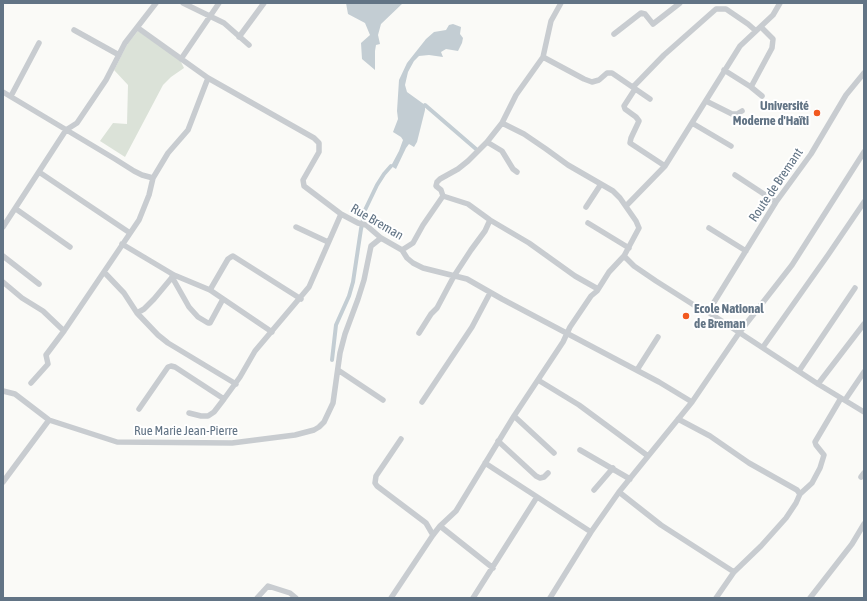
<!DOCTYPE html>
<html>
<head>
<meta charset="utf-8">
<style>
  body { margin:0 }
  #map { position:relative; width:867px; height:601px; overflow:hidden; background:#fafaf7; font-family:"Asap Condensed",sans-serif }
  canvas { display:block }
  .frame { position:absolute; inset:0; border:4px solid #627485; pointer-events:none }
</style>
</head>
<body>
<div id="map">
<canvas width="867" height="601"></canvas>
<div class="frame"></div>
</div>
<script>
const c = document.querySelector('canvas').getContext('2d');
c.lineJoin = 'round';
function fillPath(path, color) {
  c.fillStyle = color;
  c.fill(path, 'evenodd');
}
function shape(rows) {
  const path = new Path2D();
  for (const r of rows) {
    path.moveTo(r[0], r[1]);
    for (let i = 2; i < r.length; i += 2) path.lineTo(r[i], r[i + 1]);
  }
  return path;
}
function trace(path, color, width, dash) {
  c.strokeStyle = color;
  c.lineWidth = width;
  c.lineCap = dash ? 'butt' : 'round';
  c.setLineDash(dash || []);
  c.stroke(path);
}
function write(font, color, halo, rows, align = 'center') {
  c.font = font + ' "Asap Condensed",sans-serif';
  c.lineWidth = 4;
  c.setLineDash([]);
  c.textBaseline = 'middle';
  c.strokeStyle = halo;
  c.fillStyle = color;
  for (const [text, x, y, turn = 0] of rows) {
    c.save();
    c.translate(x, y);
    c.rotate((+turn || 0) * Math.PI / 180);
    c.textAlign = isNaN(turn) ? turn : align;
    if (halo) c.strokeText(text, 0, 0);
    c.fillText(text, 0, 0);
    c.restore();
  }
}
const green = shape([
  [138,31,180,60,184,68,171,77,163,85,125,157,100,141,113,123,127,124,128,85,114,70,128,43]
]);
const water = shape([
  [346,3,403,3,381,24,378,35,380,44,376,45,375,51,375,70,362,59,361,43,370,35,365,23,348,14],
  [453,24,461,27,460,34,463,38,462,43,458,51,446,49,441,52,443,57,429,55,419,56,414,61,408,72,405,85,407,92,425,105,425,110,417,142,414,147,409,144,406,148,396,169,391,166,399,151,403,140,401,137,393,132,398,119,397,111,399,80,407,63,426,39,434,32,446,30,449,25]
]);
const canal = shape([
  [425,105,476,149],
  [332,360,336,325,349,296,353,282,361,229,365,210,377,185,384,174,391,166]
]);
const minor = shape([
  [183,3,224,23,249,45],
  [761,27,773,39,772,48,751,87,762,96],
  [138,28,208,78,314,138,319,143,319,152,303,180,304,186,341,214,358,223,366,225,381,238,402,250,407,258,413,263,423,268,467,279,502,299,659,382,692,402],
  [74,30,119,55],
  [614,34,641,13,645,14,653,24,680,3],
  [239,37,264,3],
  [543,57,584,79,592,82,599,80,607,73,612,73,650,99],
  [181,59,219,3],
  [724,70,751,87],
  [633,87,664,55,716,9,726,9,748,24,756,31],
  [635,89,624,106,625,109,636,117,639,121,631,138,630,143,665,166],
  [3,92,115,159,134,171,142,175,153,178],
  [11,96,39,43],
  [706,101,732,114,737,114,742,111],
  [692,123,731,146],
  [487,142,502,151,513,169,517,172],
  [39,172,130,233],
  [735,175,776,202],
  [443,196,468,204,490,220,529,243,575,276,598,289],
  [626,206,665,166,740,46,773,15,780,3],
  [586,207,601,184],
  [16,209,70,247],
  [588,223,629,248],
  [3,227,66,130,77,123,106,80,125,43,156,3],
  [296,227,328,242],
  [709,228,746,251],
  [122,244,174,275,210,290,272,332],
  [402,250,413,243,423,225,443,196,441,190,436,186,437,182,440,179,458,169,468,161,487,142,502,123,516,95,543,57,551,21,561,3],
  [3,256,39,284],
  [624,256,634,266,656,281,697,307,708,312,818,384,864,412],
  [104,272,124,293,137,313,158,335,168,343,236,384],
  [172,277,189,307,198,317,208,323,210,323,223,299],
  [3,282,22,298,43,311,64,331],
  [210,290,228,259,231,257,233,256,301,299],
  [708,312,776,202,811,154,846,95,864,73],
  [137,313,144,309,154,299,174,275],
  [419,333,431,314,437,308,454,276,471,250,485,231,490,220],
  [763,347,828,255,864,202],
  [338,370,383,400],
  [637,370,658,337],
  [799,371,855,288],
  [538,380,579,405,648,456],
  [31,383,48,364,46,355,64,331,139,220,149,195,153,178,168,153,188,130,208,78],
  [818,384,864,324],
  [3,391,15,394,49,420,117,442,232,443,295,435,314,430,319,427,324,422,333,403,340,353,345,334,358,299,364,280,371,246,381,238],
  [845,400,864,372],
  [422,402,472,327,490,293],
  [139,409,168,367,171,366,175,367,224,399],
  [189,413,201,416,208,416,214,412,224,399,240,377,255,351,309,287,341,214],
  [514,416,554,453],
  [678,419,710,436,749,463,797,490,800,494,796,503,786,518,761,546,734,572,716,598],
  [401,439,376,476,375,483,377,486,426,523,433,535],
  [498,441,536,476,540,478,544,477,548,473],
  [580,450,630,479],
  [485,463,591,532],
  [861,477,864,473],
  [3,482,49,420],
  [594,490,613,468],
  [619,492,661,525,734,572],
  [800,494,812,483,820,468,824,455,816,445,815,442,841,398],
  [440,526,493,568],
  [257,598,268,586,290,593,296,598],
  [391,598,433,535,440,526,456,511,514,416,563,342,570,327,591,296,597,291,609,272,624,256,639,228,636,221,620,198,613,191,568,165,546,149,524,134,502,123],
  [473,598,537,497],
  [550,598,591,532,619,492,692,402,739,333,792,265,864,152],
  [810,598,852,544,864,524]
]);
const markers = [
  [817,113,4,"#f2591f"],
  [686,316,4,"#f2591f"]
];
const poiNames = [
  ["Université",809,106],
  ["Moderne d'Haïti",809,121],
  ["Ecole National",694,309,"left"],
  ["de Breman",694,324,"left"]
];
const streetNames = [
  ["Route de Bremant",776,185,-56],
  ["Rue Breman",377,222,30],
  ["Rue Marie Jean-Pierre",186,431]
];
fillPath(green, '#dbe2d8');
fillPath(water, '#c3cdd3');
trace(canal, '#c3cdd3', 4);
trace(minor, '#c8ccd0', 5.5);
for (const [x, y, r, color] of markers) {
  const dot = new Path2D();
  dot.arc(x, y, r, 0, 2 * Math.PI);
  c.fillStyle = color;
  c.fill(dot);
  trace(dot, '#fff', 1.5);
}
write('bold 13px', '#627485', '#fff', poiNames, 'right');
write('13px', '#627485', '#fff', streetNames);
</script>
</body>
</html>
